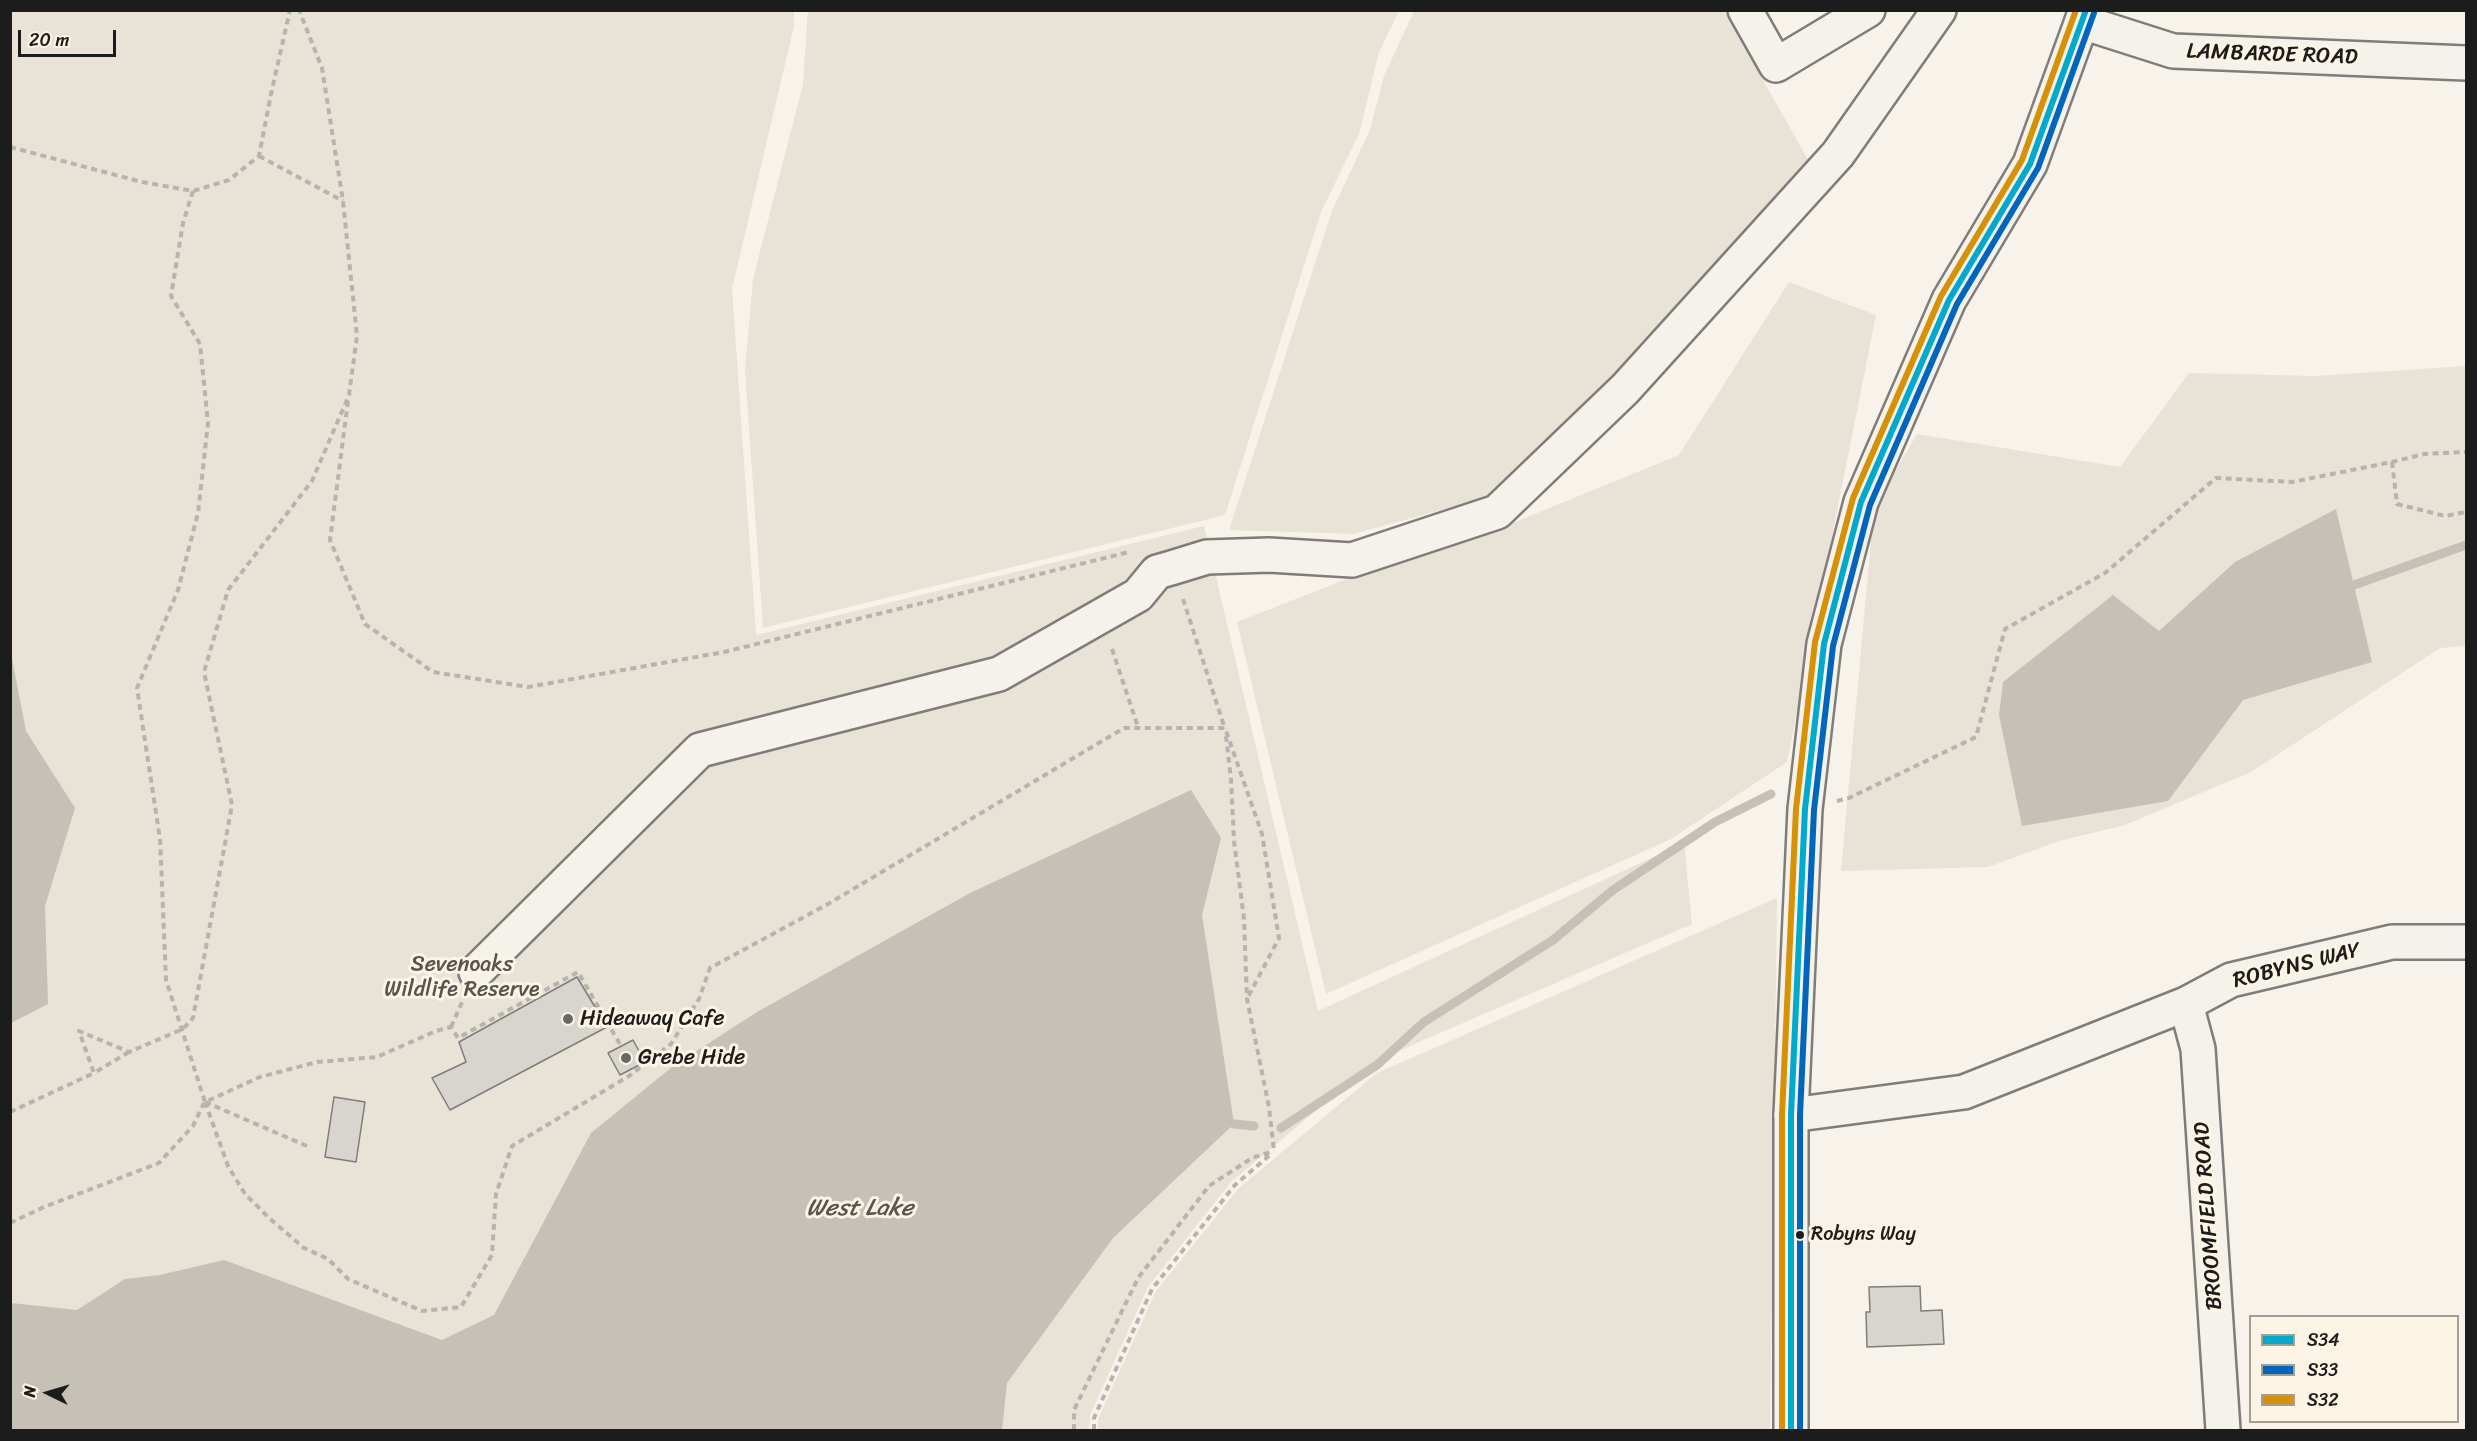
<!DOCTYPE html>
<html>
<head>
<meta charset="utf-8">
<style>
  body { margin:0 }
  #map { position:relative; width:2477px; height:1441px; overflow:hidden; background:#f7f3ea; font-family:Sriracha,sans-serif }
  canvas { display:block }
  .frame { position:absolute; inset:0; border:12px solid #1c1c1c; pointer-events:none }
  .legend { position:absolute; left:2249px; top:1315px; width:210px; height:108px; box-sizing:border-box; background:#fcf5e5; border:2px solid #a29e95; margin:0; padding:8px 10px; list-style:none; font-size:18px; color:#1c1c1c }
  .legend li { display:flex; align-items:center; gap:12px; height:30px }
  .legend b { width:30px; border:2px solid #a29e95 }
  .north { position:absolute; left:18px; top:1363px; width:60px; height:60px; -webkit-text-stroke:4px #fcf5e5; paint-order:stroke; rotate:275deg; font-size:16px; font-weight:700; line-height:24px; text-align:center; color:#1c1c1c }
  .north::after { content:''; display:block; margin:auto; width:21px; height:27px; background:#1c1c1c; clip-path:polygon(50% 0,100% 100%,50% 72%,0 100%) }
  .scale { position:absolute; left:18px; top:30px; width:98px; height:27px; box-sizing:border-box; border:3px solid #1c1c1c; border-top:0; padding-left:8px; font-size:18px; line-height:21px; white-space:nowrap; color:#1c1c1c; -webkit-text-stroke:4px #fcf5e5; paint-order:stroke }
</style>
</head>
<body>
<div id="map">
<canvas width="2477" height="1441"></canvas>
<div class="frame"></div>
<ul class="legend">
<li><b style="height:8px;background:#00a9ce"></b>S34</li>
<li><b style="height:8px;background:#0065bd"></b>S33</li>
<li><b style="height:8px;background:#d69104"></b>S32</li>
</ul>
<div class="north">N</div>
<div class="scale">20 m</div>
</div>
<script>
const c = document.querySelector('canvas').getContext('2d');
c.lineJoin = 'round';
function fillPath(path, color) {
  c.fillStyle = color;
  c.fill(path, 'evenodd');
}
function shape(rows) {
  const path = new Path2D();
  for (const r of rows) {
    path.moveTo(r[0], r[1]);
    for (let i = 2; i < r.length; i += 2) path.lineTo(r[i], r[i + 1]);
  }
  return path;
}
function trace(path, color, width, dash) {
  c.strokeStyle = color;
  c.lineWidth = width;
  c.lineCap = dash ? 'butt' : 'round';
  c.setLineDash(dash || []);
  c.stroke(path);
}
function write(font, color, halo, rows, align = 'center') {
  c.font = font + ' Sriracha,sans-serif';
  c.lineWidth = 6;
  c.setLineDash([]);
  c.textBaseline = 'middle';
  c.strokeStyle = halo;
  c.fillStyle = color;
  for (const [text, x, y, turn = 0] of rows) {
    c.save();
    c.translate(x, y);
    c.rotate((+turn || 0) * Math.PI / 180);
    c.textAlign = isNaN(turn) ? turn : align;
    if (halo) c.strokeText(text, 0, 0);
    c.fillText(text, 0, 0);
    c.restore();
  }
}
const green = shape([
  [808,10,1399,11,1379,52,1359,134,1321,212,1225,515,763,628,745,370,753,279,803,84],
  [10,11,794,11,794,26,732,289,756,635,1204,526,1318,1011,1684,843,1692,924,1375,1061,1231,1182,1148,1287,1090,1415,1089,1430,11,1430],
  [1414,11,1724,11,1811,165,1621,375,1492,496,1354,534,1229,530,1332,211,1370,130,1384,76],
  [1789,282,1876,315,1787,762,1671,839,1326,994,1237,622,1352,577,1503,527,1679,455],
  [2466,366,2466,646,2440,648,2251,772,2125,825,2059,841,1988,867,1841,871,1874,507,1917,434,2120,467,2189,373,2315,376],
  [1777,898,1770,1430,1098,1430,1098,1419,1156,1291,1239,1188,1377,1073]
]);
const water = shape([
  [2336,509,2372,662,2243,700,2168,801,2022,826,1999,715,2003,682,2113,595,2159,631,2235,562],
  [10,648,26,731,75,808,45,906,48,1004,11,1023],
  [1191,790,1221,838,1202,915,1234,1124,1113,1238,1007,1383,1002,1430,11,1430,11,1303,77,1310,125,1279,160,1275,224,1260,442,1340,494,1315,591,1133,672,1067,757,1012,970,893]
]);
const stream = shape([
  [2354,585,2466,545],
  [1234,1124,1254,1126],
  [1281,1128,1377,1065,1424,1022,1553,940,1613,890,1715,822,1771,794]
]);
const building = shape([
  [577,977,607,1027,450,1110,432,1078,466,1062,459,1042,577,977],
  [633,1040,645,1062,620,1075,608,1053,633,1040],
  [334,1097,365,1102,356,1162,325,1157,334,1097],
  [1920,1286,1921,1311,1942,1310,1944,1344,1867,1347,1866,1312,1870,1312,1869,1287,1920,1286]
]);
const path = shape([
  [10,147,142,182,193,191,229,180,259,156,271,94,290,10],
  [259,156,343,201],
  [193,191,183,223,171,296,200,344,208,423,198,513,178,590,137,688,160,839,166,980,205,1102,260,1077,317,1062,377,1057,436,1031,451,1027,458,1038,578,972,621,1046],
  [348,401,330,540,365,624,433,672,528,687,724,652,1129,552],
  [2392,462,2397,504,2445,516,2466,512],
  [1183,599,1225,729],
  [1112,649,1138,727],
  [1226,736,1231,779,1234,841,1244,919,1247,999,1269,1107,1274,1151],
  [1837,801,1849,798,1976,737,2005,629,2105,573,2216,478,2292,482,2392,462,2424,454,2466,452],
  [451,1027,463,1000],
  [129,1052,94,1073,79,1031,129,1052,183,1029,193,1018,232,805,204,672,228,590,312,481,349,395,357,336,343,201,322,68,299,10],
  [205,1102,228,1166,245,1194,269,1218,304,1248,328,1259,348,1279,422,1311,461,1307,492,1255,496,1194,512,1146,629,1076,671,1044,699,999,710,968,828,904,1124,728,1225,728,1262,834,1279,938,1247,999],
  [205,1102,307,1146],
  [10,1112,94,1073],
  [10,1223,44,1207,159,1163,193,1126,204,1103],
  [1074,1430,1074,1410,1138,1278,1209,1186,1252,1158,1274,1151],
  [1094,1430,1094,1418,1152,1289,1235,1185,1271,1154]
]);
const minor = shape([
  [1745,10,1776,65,1868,10],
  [2082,22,2173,51,2466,63],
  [476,972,700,750,999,674,1138,595,1157,572,1171,568,1207,557,1269,555,1352,560,1497,512,1625,389,1838,154,1939,10],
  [2186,1004,2198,1049,2223,1430],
  [1791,1115,1964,1092,2186,1004,2231,980,2392,942,2466,942]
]);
const highway = shape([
  [1791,1430,1791,1115,1805,809,1824,644,1861,502,1949,300,2030,164,2086,10]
]);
const bus1 = shape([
  [1791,1430,1791,1115,1805,809,1824,644,1861,502,1949,300,2030,164,2086,10]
]);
const bus2 = shape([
  [1800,1430,1800,1115,1814,810,1833,646,1870,505,1957,304,2038,168,2094,13]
]);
const bus3 = shape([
  [1782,1430,1782,1115,1796,809,1815,642,1853,498,1941,296,2022,160,2076,10]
]);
const markers = [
  [568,1019,6,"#696764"],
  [626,1058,6,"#696764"],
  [1800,1235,5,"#1c1c1c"]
];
const busNames = [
  ["Robyns Way",1811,1235]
];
const streetNames = [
  ["LAMBARDE ROAD",2272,55,2],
  ["ROBYNS WAY",2297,966,-14],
  ["BROOMFIELD ROAD",2209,1216,-94]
];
const parkNames = [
  ["Sevenoaks",462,965],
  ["Wildlife Reserve",462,990]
];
const poiNames = [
  ["Hideaway Cafe",580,1019],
  ["Grebe Hide",638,1058]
];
const waterNames = [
  ["West Lake",860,1209]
];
fillPath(green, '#e8e2d7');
fillPath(water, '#c5c1b7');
trace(stream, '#c5c1b7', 9);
fillPath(building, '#d8d5cf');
trace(building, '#7f7d79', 1.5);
trace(minor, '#7f7d79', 38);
trace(highway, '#7f7d79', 38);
trace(path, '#b6b4af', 4, [6, 4.5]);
trace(minor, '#f5f2ec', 33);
trace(highway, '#f5f2ec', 33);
trace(bus1, '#00a9ce', 6);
trace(bus2, '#0065bd', 6);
trace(bus3, '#d69104', 6);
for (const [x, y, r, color] of markers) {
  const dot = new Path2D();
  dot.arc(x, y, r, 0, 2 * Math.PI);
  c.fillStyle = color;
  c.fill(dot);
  trace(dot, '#fcf5e5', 2);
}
write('20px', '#1c1c1c', '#fcf5e5', busNames, 'left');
write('22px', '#1c1c1c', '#fcf5e5', streetNames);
write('22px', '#555450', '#fcf5e5', parkNames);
write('22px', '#1c1c1c', '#fcf5e5', poiNames, 'left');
write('italic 24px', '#575551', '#fcf5e5', waterNames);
</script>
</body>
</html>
